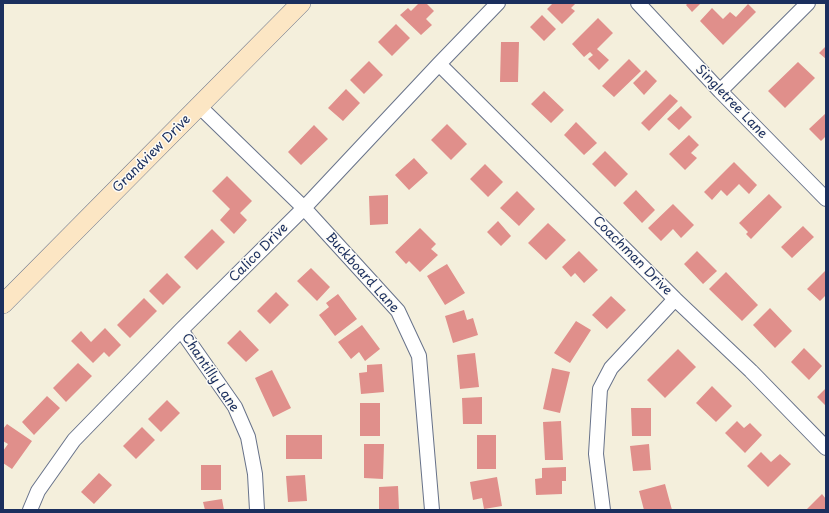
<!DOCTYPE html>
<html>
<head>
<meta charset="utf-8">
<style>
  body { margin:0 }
  #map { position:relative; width:829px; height:513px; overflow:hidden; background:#f4efdc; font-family:"Playpen Sans",sans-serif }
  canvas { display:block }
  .frame { position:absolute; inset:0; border:4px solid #1b2f5e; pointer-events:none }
</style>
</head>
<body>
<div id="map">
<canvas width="829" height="513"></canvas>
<div class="frame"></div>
</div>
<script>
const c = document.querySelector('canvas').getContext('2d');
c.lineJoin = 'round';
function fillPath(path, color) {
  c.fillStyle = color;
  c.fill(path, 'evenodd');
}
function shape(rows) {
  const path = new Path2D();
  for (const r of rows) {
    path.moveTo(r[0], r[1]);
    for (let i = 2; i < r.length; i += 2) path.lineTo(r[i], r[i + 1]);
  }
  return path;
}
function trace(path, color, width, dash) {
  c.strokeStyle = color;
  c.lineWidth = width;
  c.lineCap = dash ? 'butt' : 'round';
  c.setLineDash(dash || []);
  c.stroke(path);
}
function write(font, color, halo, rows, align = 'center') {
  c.font = font + ' "Playpen Sans",sans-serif';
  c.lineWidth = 3;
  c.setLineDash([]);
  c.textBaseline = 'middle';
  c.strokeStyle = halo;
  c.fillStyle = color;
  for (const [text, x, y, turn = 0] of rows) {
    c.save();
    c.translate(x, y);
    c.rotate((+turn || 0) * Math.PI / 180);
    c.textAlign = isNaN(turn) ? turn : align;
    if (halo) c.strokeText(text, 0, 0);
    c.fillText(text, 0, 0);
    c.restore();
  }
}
const building = shape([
  [419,3,426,3,434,11,426,19,432,25,421,35,400,15,408,8,411,11],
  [553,3,576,3,571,8,575,11,562,24,547,9],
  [688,3,701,3,692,12,686,5],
  [748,4,756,12,723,45,700,21,712,8,723,19,730,12,736,17],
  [542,15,556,29,544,41,530,27],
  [598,18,613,33,597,49,609,60,599,70,588,59,593,55,590,52,584,57,572,44],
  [396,24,410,38,392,56,378,42],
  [501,42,519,42,518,82,500,82],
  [826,46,826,59,819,53],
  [629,59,641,71,614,97,602,86],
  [369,61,383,75,364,94,350,80],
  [798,62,815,78,785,108,768,91],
  [646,70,657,81,644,95,633,83],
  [346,89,360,103,343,121,328,108],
  [544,91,564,110,551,123,531,104],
  [670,94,678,101,649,131,641,123],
  [681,106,692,117,679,130,667,119],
  [826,113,826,136,821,141,809,129],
  [576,122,597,143,584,155,564,135],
  [447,124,467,144,451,160,431,140],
  [314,125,328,139,301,165,288,152],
  [689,135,699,145,691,153,697,158,685,170,669,154],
  [605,151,628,174,615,187,592,164],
  [414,158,428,173,409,190,395,175],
  [734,162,757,185,749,194,739,184,727,196,721,190,712,200,704,192],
  [485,164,503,182,488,197,470,179],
  [227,176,252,201,240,213,247,220,234,234,220,220,230,209,212,191],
  [636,190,655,210,642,223,623,203],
  [517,191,535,209,519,226,500,208],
  [769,194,782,207,751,239,746,234,748,232,739,223],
  [388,195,388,224,370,225,369,196],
  [673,204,694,225,681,238,673,229,661,241,648,228],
  [498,221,511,236,501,246,487,232],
  [548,223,566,240,546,260,528,243],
  [803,226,814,237,792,258,781,247],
  [420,228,436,244,431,249,438,255,420,272,409,261,406,264,395,252],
  [212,229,225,242,197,270,184,257],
  [579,251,598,270,584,283,575,273,571,277,562,267],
  [697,251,717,271,703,284,684,264],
  [447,264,465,293,445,305,427,276],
  [311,268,330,287,317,301,297,281],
  [826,270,826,295,820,301,807,289],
  [726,272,758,305,742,321,709,289],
  [167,273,181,287,163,305,149,291],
  [276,292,289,305,270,324,257,311],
  [338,294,357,319,335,336,319,315,329,307,326,303],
  [611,296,626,310,607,329,592,315],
  [144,298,157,311,130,338,117,325],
  [770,308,792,331,775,348,753,325],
  [464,310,467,320,473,318,478,335,453,343,445,316],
  [576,321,591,330,570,363,554,353],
  [362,325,380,349,365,361,359,352,351,359,338,342],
  [105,328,121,345,109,357,104,352,93,363,71,341,81,331,91,342],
  [240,330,259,350,246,362,227,343],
  [804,348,822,366,809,380,791,362],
  [678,349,696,367,665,398,647,380],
  [475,353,479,387,460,389,457,355],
  [78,363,92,376,66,402,53,388],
  [382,364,384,392,361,394,359,373,367,372,367,365],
  [552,368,570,372,560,413,543,409],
  [272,370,291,408,273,417,255,378],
  [712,386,732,406,716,422,696,403],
  [826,388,826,406,817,397],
  [47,396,60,408,34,435,22,422],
  [482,397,482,424,463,424,462,398],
  [167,400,180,413,161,432,148,419],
  [360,403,380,403,380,436,360,436],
  [631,408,651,408,651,436,632,436],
  [561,421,563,460,545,460,543,422],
  [737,421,744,428,750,423,762,435,745,453,725,433],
  [7,424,32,441,12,469,3,463,3,451,8,444,3,441,3,429],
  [142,427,155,440,136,459,123,446],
  [286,435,322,435,322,459,286,459],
  [477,435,496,435,496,469,477,469],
  [364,444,384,444,383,479,364,478],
  [649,444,651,470,633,471,630,446],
  [761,452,771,462,780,454,791,464,768,487,747,466],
  [201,465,221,465,221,490,201,490],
  [566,467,566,481,562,481,562,494,536,495,535,479,542,478,542,468],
  [99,473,112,485,94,504,81,492],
  [305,475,307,501,288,502,286,476],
  [497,477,502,506,484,509,482,498,473,500,470,482],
  [665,484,672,510,644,510,639,491],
  [398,486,399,510,379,510,379,487],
  [822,494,826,499,826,510,806,510],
  [222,499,224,510,205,510,203,502]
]);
const street = shape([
  [638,3,720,91,826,199],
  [439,64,675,299,751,371,826,448],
  [720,91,808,3],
  [199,106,304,208,398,311,419,356,432,510],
  [181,330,235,407,248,437,255,474,257,510],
  [30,510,38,491,74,440,181,330,304,208,439,64,498,3],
  [603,510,596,454,600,389,611,368,675,299]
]);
const secondary = shape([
  [3,304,301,3]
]);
const streetNames = [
  ["Singletree Lane",731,102,46],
  ["Grandview Drive",152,154,-45],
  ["Calico Drive",259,253,-45],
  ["Coachman Drive",632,256,45],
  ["Buckboard Lane",362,273,48],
  ["Chantilly Lane",210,373,56]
];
fillPath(building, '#e08f8b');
trace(street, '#67728a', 16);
trace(secondary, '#67728a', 20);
trace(street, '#fff', 14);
trace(secondary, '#fce6c4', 19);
write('13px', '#1b2f5e', '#fdfcf7', streetNames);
</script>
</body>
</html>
